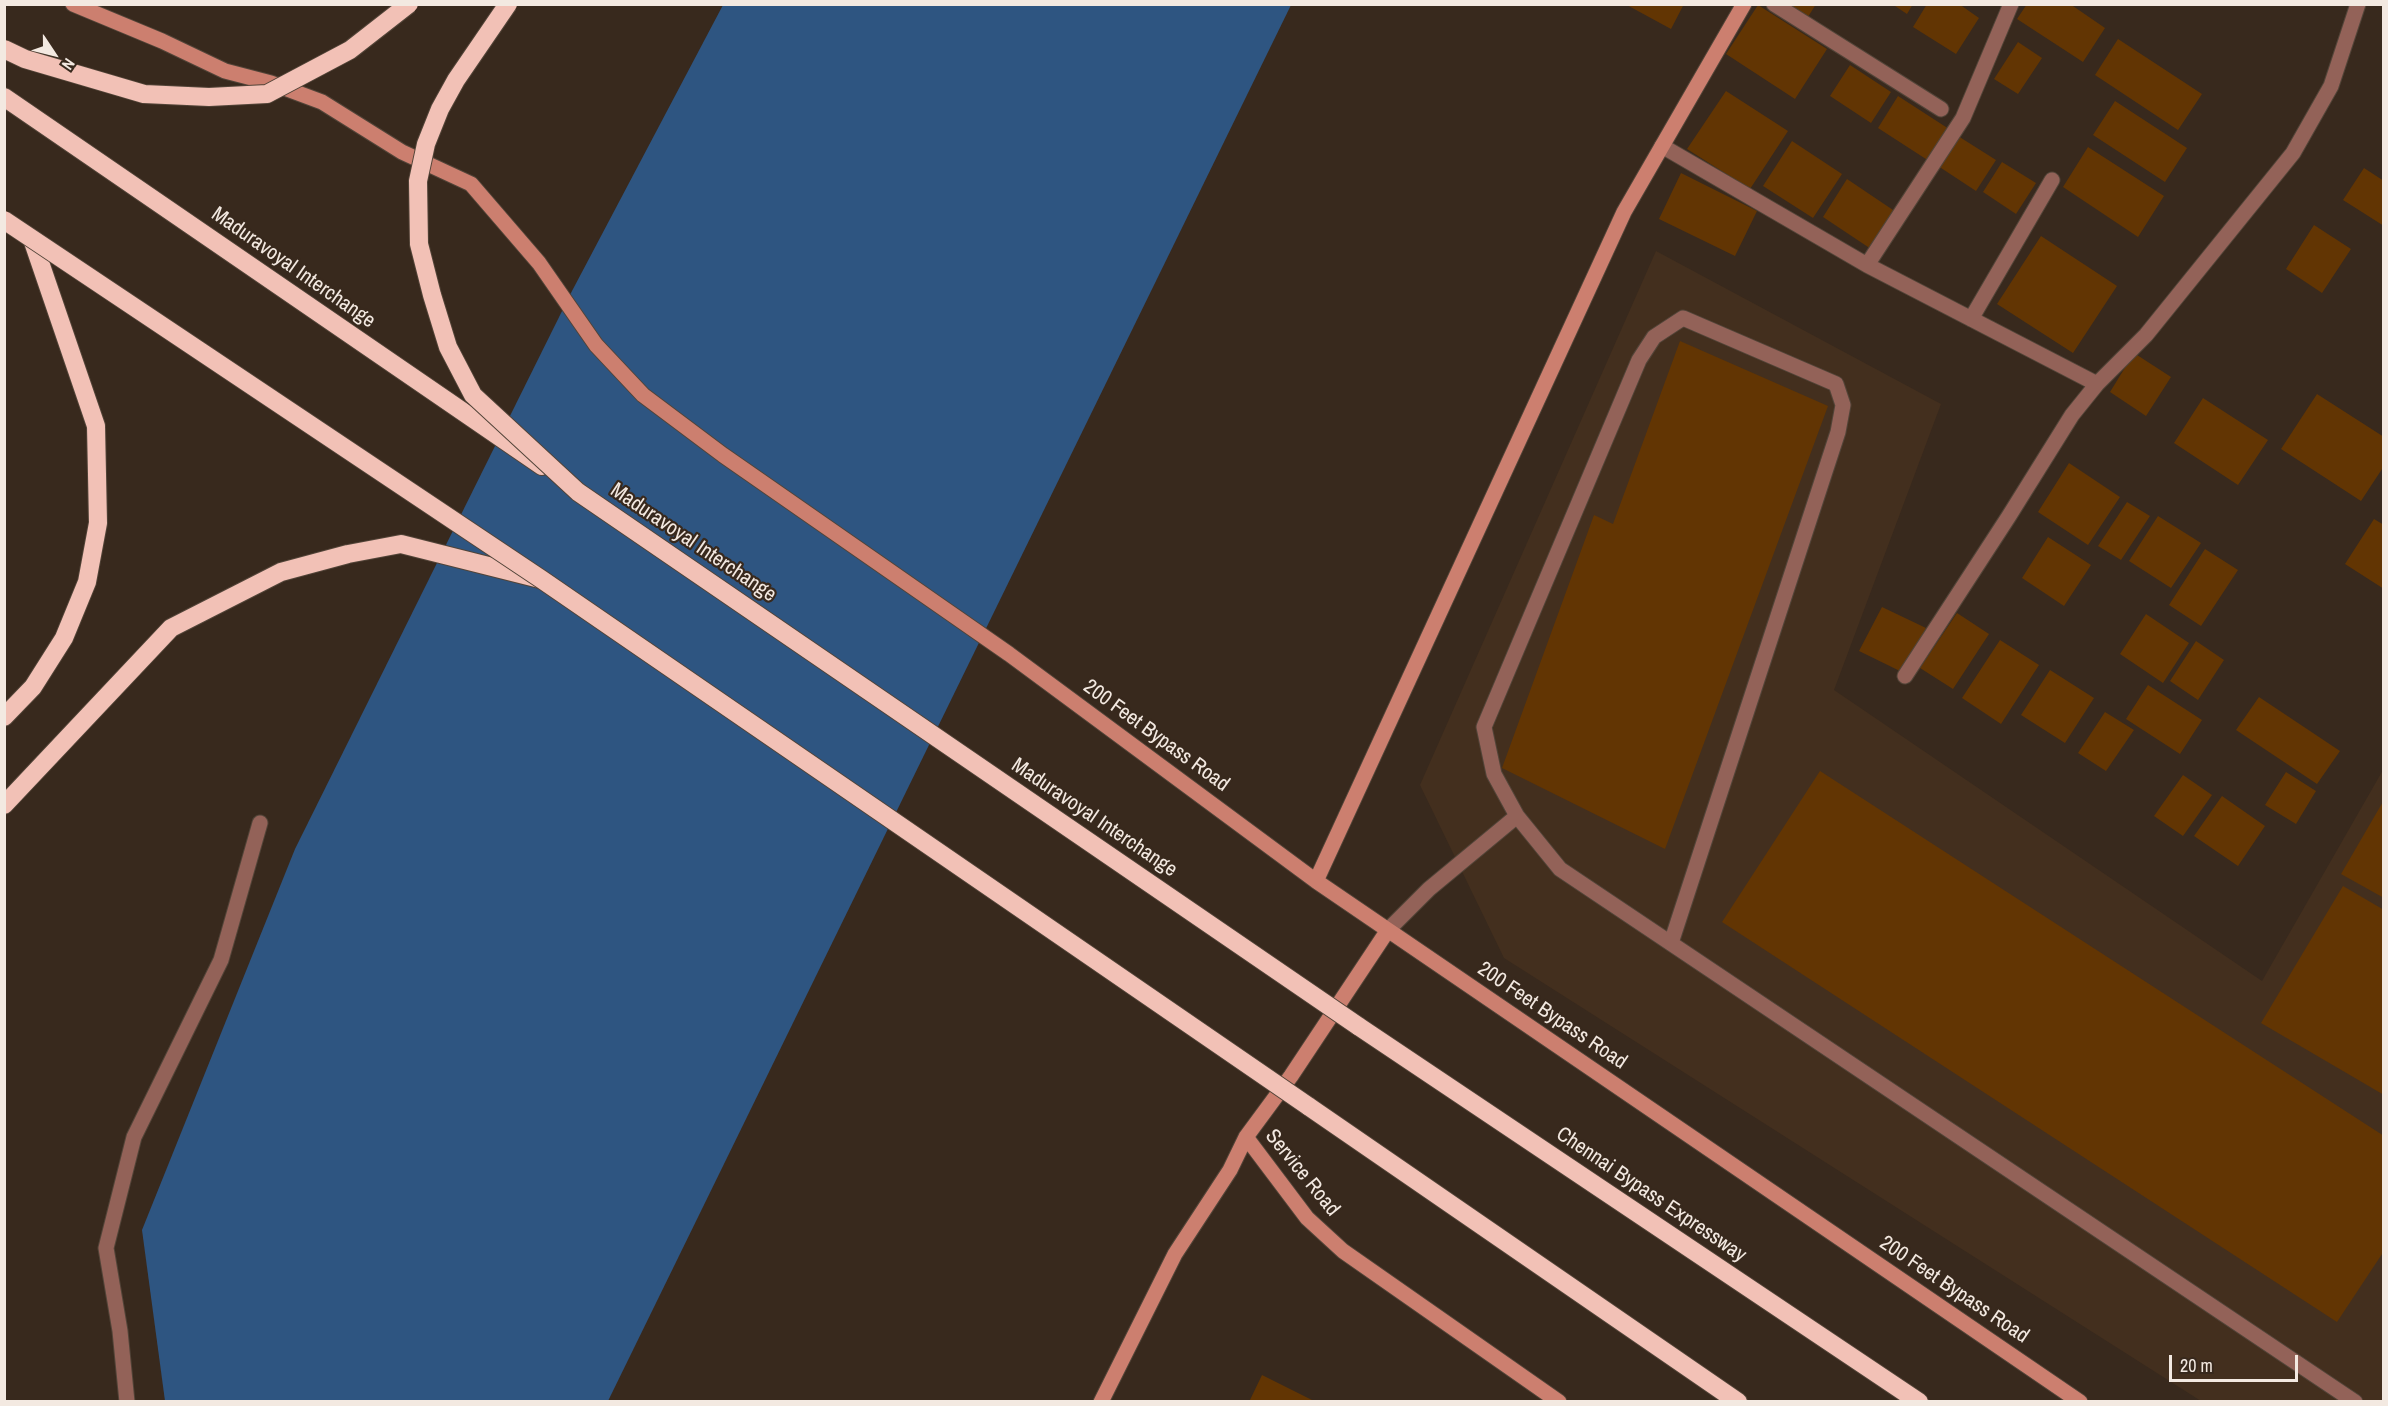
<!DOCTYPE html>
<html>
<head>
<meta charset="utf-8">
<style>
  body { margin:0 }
  #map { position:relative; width:2388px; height:1406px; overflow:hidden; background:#38291d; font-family:"Archivo Narrow",sans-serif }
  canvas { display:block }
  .frame { position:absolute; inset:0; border:6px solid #f3e9e1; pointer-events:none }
  .north { position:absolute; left:24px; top:24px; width:60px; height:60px; -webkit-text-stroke:4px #38291d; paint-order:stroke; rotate:125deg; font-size:16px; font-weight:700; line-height:24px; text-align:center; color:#f3e9e1 }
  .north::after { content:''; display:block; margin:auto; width:21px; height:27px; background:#f3e9e1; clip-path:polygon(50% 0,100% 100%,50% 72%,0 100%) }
  .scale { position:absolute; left:2169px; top:1355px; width:129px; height:27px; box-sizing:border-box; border:3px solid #f3e9e1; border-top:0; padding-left:8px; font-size:18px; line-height:21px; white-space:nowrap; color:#f3e9e1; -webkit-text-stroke:4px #38291d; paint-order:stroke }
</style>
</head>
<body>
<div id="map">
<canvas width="2388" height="1406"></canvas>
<div class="frame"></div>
<div class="north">N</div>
<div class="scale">20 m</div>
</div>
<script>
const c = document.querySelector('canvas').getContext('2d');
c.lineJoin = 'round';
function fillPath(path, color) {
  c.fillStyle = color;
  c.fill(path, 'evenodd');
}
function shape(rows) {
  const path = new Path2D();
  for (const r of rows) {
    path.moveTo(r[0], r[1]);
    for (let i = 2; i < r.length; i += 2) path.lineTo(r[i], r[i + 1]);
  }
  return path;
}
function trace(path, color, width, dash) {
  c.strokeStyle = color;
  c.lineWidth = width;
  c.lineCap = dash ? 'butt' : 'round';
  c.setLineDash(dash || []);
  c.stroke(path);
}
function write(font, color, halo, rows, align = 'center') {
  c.font = font + ' "Archivo Narrow",sans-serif';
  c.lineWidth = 4.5;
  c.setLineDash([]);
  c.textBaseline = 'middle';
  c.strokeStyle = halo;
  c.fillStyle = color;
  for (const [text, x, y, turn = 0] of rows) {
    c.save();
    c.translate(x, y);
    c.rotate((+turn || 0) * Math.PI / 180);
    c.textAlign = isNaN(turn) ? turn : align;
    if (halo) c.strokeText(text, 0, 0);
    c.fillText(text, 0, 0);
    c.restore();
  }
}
const built = shape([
  [1656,251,1941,404,1834,690,2262,981,2383,770,2383,1401,2201,1401,1504,958,1420,785]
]);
const water = shape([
  [723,5,1291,5,608,1401,165,1401,142,1230,295,849,572,291]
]);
const building = shape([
  [1625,4,1684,4,1671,29],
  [1788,4,1816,4,1808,17],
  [1892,4,1913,4,1907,14],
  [1927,4,1959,4,1979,18,1956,54,1913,27],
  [2027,4,2070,4,2105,28,2083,62,2017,19],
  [1758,5,1827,49,1795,99,1726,54],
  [2118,39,2202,94,2178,130,2095,75],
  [2018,42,2042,58,2018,94,1994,79],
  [1850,65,1891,92,1871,123,1830,96],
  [1726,91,1788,131,1750,189,1687,149],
  [1898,96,1949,129,1929,161,1878,128],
  [2115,101,2187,148,2165,182,2093,135],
  [1958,136,1996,160,1976,191,1938,166],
  [1792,141,1842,174,1813,218,1763,186],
  [2088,147,2164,196,2138,237,2063,187],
  [2002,162,2036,183,2016,214,1983,192],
  [2364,168,2384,181,2384,226,2343,200],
  [1681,173,1757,211,1735,256,1659,219],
  [1847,179,1896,212,1871,249,1823,217],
  [2314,225,2351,249,2322,293,2286,269],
  [2041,236,2117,286,2073,353,1997,304],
  [1680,341,1828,406,1665,849,1502,768,1594,515,1613,524],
  [2134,353,2171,377,2146,416,2110,392],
  [2317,394,2384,437,2384,466,2361,501,2281,449],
  [2203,398,2268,440,2238,485,2174,443],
  [2069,463,2120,497,2088,545,2038,512],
  [2127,502,2150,516,2121,560,2098,546],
  [2158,516,2201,543,2171,588,2129,561],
  [2374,519,2384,525,2384,589,2345,564],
  [2048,537,2091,565,2064,606,2022,578],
  [2205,549,2238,570,2201,626,2169,605],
  [1882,607,1926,628,1904,673,1859,651],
  [1957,613,1989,634,1953,689,1920,668],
  [2146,614,2189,643,2163,683,2120,654],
  [2000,640,2039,665,2001,724,1962,698],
  [2196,641,2224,660,2198,700,2170,681],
  [2050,670,2094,698,2065,743,2021,715],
  [2148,685,2202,720,2180,754,2126,719],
  [2259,697,2340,751,2317,784,2236,730],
  [2105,712,2134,730,2106,771,2078,753],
  [1820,771,2384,1136,2384,1251,2337,1322,1722,922],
  [2286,772,2316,791,2296,824,2265,805],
  [2183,775,2212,795,2183,836,2154,816],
  [2222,796,2265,826,2238,866,2194,836],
  [2384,800,2384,898,2341,874],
  [2343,886,2384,910,2384,1095,2261,1023],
  [1262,1375,1316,1402,1249,1402]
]);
const lane = shape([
  [1388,930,1429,889,1517,816],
  [1671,943,1838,432,1843,405,1836,384,1683,318,1654,337,1639,360,1484,727,1494,774,1517,816,1560,869,2355,1402]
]);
const street = shape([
  [1774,4,1941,109],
  [1662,146,1867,265,2097,384],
  [1867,265,1963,118,2011,4],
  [1971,319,2052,180],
  [1905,676,2009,516,2072,415,2097,384,2146,335,2293,153,2331,86,2358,4],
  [127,1402,120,1331,106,1248,134,1137,221,960,260,823]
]);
const secondary = shape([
  [73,4,162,41,225,71,271,83,322,102,402,152,471,184,539,263,596,345,643,395,723,455,1009,654,1316,881,2080,1402],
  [1316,881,1624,212,1744,4],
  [1246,1137,1307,1218,1343,1251,1559,1402],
  [1101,1402,1175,1254,1230,1170,1246,1137,1291,1076,1388,930]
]);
const highway = shape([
  [4,97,542,466],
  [4,717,33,687,64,638,87,582,98,523,96,426,32,239],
  [4,805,171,628,281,572,348,554,401,544,540,579],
  [1358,1026,1919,1402],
  [1308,1106,1738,1402]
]);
const highwayBridge = shape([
  [508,4,456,80,440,109,426,144,418,181,419,244,432,295,448,347,473,395,578,492,1358,1026],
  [4,49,25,59,144,94,209,97,267,94,350,50,409,4],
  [4,220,541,579,1308,1106]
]);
const streetNames = [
  ["Maduravoyal Interchange",293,268,35],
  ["Maduravoyal Interchange",693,543,34],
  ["200 Feet Bypass Road",1156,736,36],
  ["Maduravoyal Interchange",1094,818,34],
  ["200 Feet Bypass Road",1552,1016,34],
  ["Service Road",1302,1173,51],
  ["Chennai Bypass Expressway",1651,1195,34],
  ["200 Feet Bypass Road",1954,1290,34]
];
fillPath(built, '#432f1e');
fillPath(water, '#2e5581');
fillPath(building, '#623503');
trace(lane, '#524438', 17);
trace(street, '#524438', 17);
trace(secondary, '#524438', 17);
trace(highway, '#524438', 20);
trace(lane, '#936258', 15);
trace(street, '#936258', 15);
trace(secondary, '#cc7f6f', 15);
trace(highway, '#f2c1b6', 18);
trace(highwayBridge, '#524438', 20, []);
trace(highwayBridge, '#f2c1b6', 18);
write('21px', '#f3e9e1', '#38291d', streetNames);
</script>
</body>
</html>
